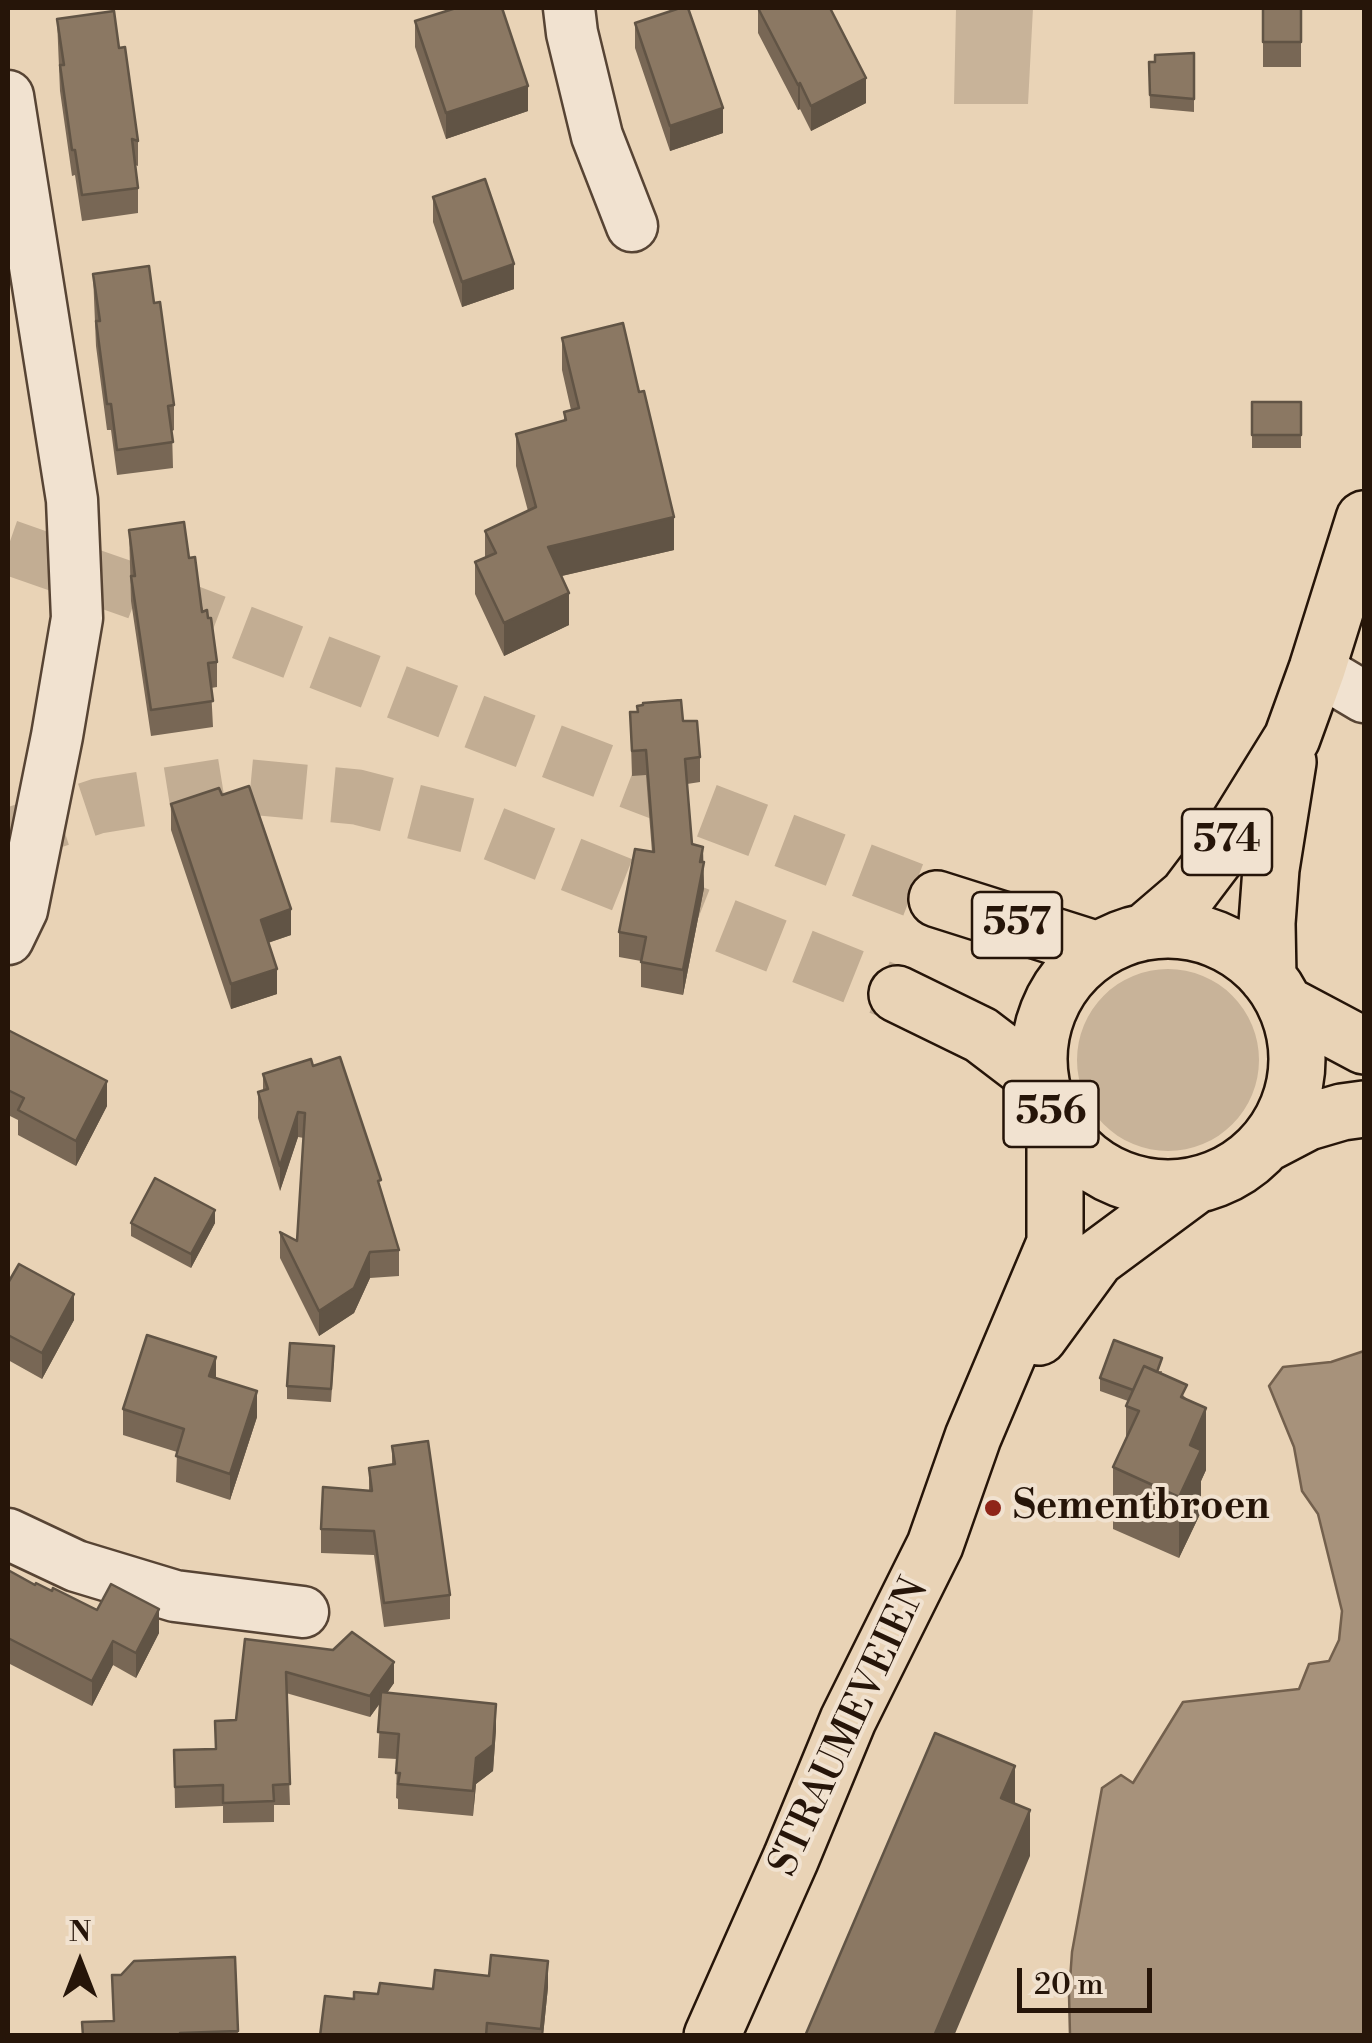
<!DOCTYPE html>
<html>
<head>
<meta charset="utf-8">
<style>
  body { margin:0 }
  #map { position:relative; width:1372px; height:2043px; overflow:hidden; background:#e9d3b6; font-family:"Libre Bodoni",serif }
  canvas { display:block }
  .frame { position:absolute; inset:0; border:10px solid #261509; pointer-events:none }
  .north { position:absolute; left:30px; top:1913px; width:100px; height:100px; -webkit-text-stroke:8px #f1e2d0; paint-order:stroke; rotate:0deg; font-size:28px; font-weight:700; line-height:40px; text-align:center; color:#261509 }
  .north::after { content:''; display:block; margin:auto; width:35px; height:45px; background:#261509; clip-path:polygon(50% 0,100% 100%,50% 72%,0 100%) }
  .scale { position:absolute; left:1017px; top:1968px; width:135px; height:45px; box-sizing:border-box; border:5px solid #261509; border-top:0; padding-left:12px; font-size:30px; line-height:35px; white-space:nowrap; color:#261509; -webkit-text-stroke:8px #f1e2d0; paint-order:stroke }
</style>
</head>
<body>
<div id="map">
<canvas width="1372" height="2043"></canvas>
<div class="frame"></div>
<div class="north">N</div>
<div class="scale">20 m</div>
</div>
<script>
const c = document.querySelector('canvas').getContext('2d');
c.lineJoin = 'round';
function fillPath(path, color) {
  c.fillStyle = color;
  c.fill(path, 'evenodd');
}
function shape(rows) {
  const path = new Path2D();
  for (const r of rows) {
    if (r.length === 3) {
      path.moveTo(r[0] + r[2], r[1]);
      path.arc(r[0], r[1], r[2], 0, 2 * Math.PI);
      continue;
    }
    path.moveTo(r[0], r[1]);
    for (let i = 2; i < r.length; i += 2) path.lineTo(r[i], r[i + 1]);
  }
  return path;
}
function trace(path, color, width, dash) {
  c.strokeStyle = color;
  c.lineWidth = width;
  c.lineCap = dash ? 'butt' : 'round';
  c.setLineDash(dash || []);
  c.stroke(path);
}
function write(font, color, halo, rows, align = 'center') {
  c.font = font + ' "Libre Bodoni",serif';
  c.lineWidth = 8;
  c.setLineDash([]);
  c.textBaseline = 'middle';
  c.strokeStyle = halo;
  c.fillStyle = color;
  for (const [text, x, y, turn = 0] of rows) {
    c.save();
    c.translate(x, y);
    c.rotate((+turn || 0) * Math.PI / 180);
    c.textAlign = isNaN(turn) ? turn : align;
    if (halo) c.strokeText(text, 0, 0);
    c.fillText(text, 0, 0);
    c.restore();
  }
}
const green = shape([
  [956,8,1033,8,1028,104,954,104],
  [1168,1060,91]
]);
const water = shape([
  [1364,1351,1364,2035,1070,2035,1069,1994,1072,1952,1102,1788,1121,1775,1133,1783,1183,1702,1299,1689,1309,1664,1329,1661,1339,1640,1342,1611,1318,1514,1302,1491,1294,1447,1269,1386,1283,1367,1331,1362,1364,1351]
]);
const primaryTunnel = shape([
  [8,547,134,591,937,899],
  [8,836,98,806,229,785,357,797,482,829,897,994]
]);
const street = shape([
  [569,8,572,33,597,136,632,226],
  [8,96,72,500,77,618,57,736,22,910,8,939],
  [1317,669,1364,697],
  [8,1534,76,1566,175,1596,303,1612]
]);
const primary = shape([
  [937,899,1098,950],
  [1168,1059,129],
  [1145,932,1187,896,1227,843,1292,738,1317,669,1364,519],
  [1268,978,1267,923,1271,869,1288,762],
  [897,994,981,1035,1040,1080],
  [1285,1004,1364,1046],
  [1264,1145,1308,1122,1342,1112,1364,1109],
  [1039,1337,1096,1259,1196,1185],
  [712,2036,791,1858,848,1720,935,1545,973,1437,1055,1243,1055,1123]
]);
const wall = shape([
  [758,8,866,103,811,131,800,109,798,110,758,33],
  [1263,8,1301,8,1301,67,1263,67],
  [57,19,119,48,138,141,138,166,135,165,138,188,138,213,82,221,75,175,72,176,60,91],
  [415,21,528,111,446,139,415,47],
  [635,23,723,133,670,151,635,48],
  [1194,53,1194,112,1150,108,1149,62],
  [433,197,514,289,462,307,433,222],
  [93,274,154,303,174,405,174,430,172,431,173,468,117,475,111,430,107,430,96,346],
  [562,338,674,550,562,576,569,625,504,656,475,594,475,562,485,557,485,531,528,511,516,466,516,434,564,420,564,412,571,410,562,370],
  [1252,402,1301,402,1301,448,1252,448],
  [129,530,189,558,217,662,217,687,211,688,213,727,151,736,131,601],
  [630,712,683,721,700,757,700,782,687,784,692,844,703,862,704,888,683,995,641,987,641,961,619,957,619,932,652,852,646,775,632,776],
  [171,804,291,935,268,943,277,994,231,1009,171,830],
  [8,1030,107,1106,76,1166,18,1135,18,1120,8,1115],
  [313,1066,381,1191,399,1250,399,1276,370,1278,354,1313,319,1336,280,1258,280,1232,297,1241,304,1138,298,1137,280,1191,258,1118,258,1092,263,1091,263,1074],
  [131,1223,215,1223,191,1268,131,1236],
  [8,1283,74,1320,42,1379,8,1360],
  [334,1359,331,1402,287,1399,287,1386],
  [1162,1371,1161,1374,1187,1399,1206,1470,1201,1481,1201,1512,1179,1558,1113,1529,1113,1467,1126,1439,1126,1406,1128,1401,1100,1391,1100,1378],
  [216,1378,257,1417,230,1500,176,1482,177,1452,123,1435,123,1409],
  [392,1446,450,1595,450,1619,384,1627,374,1555,321,1553,321,1529,369,1490,369,1468,392,1465],
  [8,1570,35,1585,159,1633,136,1678,113,1665,92,1706,8,1663],
  [245,1639,394,1683,387,1693,496,1729,493,1771,476,1784,473,1816,398,1809,398,1799,396,1798,397,1759,378,1758,381,1702,370,1717,286,1693,290,1805,274,1805,274,1822,223,1823,223,1806,175,1808,174,1750,216,1749,236,1720],
  [235,1957,238,2036,82,2036,113,2021,112,1975,121,1975],
  [548,1987,543,2036,320,2036,354,1999,433,1989]
]);
const shadedWall = shape([
  [866,78,866,103,811,131,811,106],
  [800,83,800,109,798,110,798,85],
  [528,86,528,111,446,139,446,113],
  [723,108,723,133,670,151,670,126],
  [514,264,514,289,462,307,462,282],
  [674,517,674,550,548,579,548,547],
  [569,593,569,625,504,656,504,623],
  [703,847,704,888,683,995,683,970],
  [291,909,291,935,261,945,261,920],
  [277,969,277,994,231,1009,231,984],
  [107,1081,107,1106,76,1166,76,1141],
  [298,1112,298,1137,280,1191,280,1166],
  [215,1210,215,1223,191,1268,191,1254],
  [370,1252,370,1278,354,1313,319,1336,319,1311],
  [74,1294,74,1320,42,1379,42,1353],
  [216,1357,216,1382,209,1376],
  [257,1391,257,1417,230,1500,230,1474],
  [1206,1408,1206,1470,1201,1481,1201,1512,1179,1558,1179,1497,1190,1445],
  [159,1609,159,1633,136,1678,136,1653],
  [113,1641,113,1665,92,1706,92,1681],
  [394,1662,394,1683,370,1717,370,1696],
  [496,1704,496,1729,493,1771,476,1784,473,1816,476,1758],
  [1015,1766,1015,1813,1001,1798],
  [1030,1810,1030,1856,954,2036,934,2036],
  [548,1961,548,1987,543,2036,541,2036]
]);
const building = shape([
  [456,8,502,8,528,86,446,113,415,21,456,8],
  [680,8,688,8,723,108,670,126,635,23,680,8],
  [758,8,830,8,866,78,811,106,800,83,798,85,758,8],
  [1263,8,1301,8,1301,42,1263,42,1263,8],
  [114,11,119,48,125,47,138,141,132,139,138,188,82,195,75,150,72,150,60,65,64,65,57,19,114,11],
  [1194,53,1194,99,1150,95,1149,62,1155,62,1155,55,1194,53],
  [485,179,514,264,462,282,433,197,485,179],
  [149,266,154,303,160,302,174,405,168,406,173,442,117,450,111,404,107,404,96,321,100,321,93,274,149,266],
  [623,323,639,392,644,391,674,517,548,547,569,593,504,623,475,562,496,553,485,531,536,507,516,434,566,420,564,412,579,408,562,338,623,323],
  [1252,402,1301,402,1301,435,1252,435,1252,402],
  [184,522,189,558,195,557,202,612,207,610,208,618,211,618,217,662,208,663,213,701,151,710,131,576,135,576,129,530,184,522],
  [681,700,683,721,697,721,700,757,685,759,692,844,703,847,700,862,704,862,683,970,641,962,646,937,619,932,635,849,654,852,646,750,632,751,630,712,638,712,637,706,643,705,643,703,681,700],
  [249,786,291,909,261,920,277,969,231,984,171,804,219,788,222,795,249,786],
  [8,1030,107,1081,76,1141,18,1110,24,1098,8,1090,8,1030],
  [340,1057,381,1180,378,1181,399,1250,370,1252,354,1288,319,1311,280,1232,297,1241,305,1113,298,1112,280,1166,258,1092,268,1089,263,1074,311,1059,313,1066,340,1057],
  [155,1178,215,1210,191,1254,131,1223,155,1178],
  [19,1264,74,1294,42,1353,8,1335,8,1283,19,1264],
  [147,1335,216,1357,209,1376,257,1391,230,1474,176,1456,184,1429,123,1409,147,1335],
  [1114,1340,1162,1358,1157,1372,1144,1366,1133,1390,1100,1378,1114,1340],
  [290,1343,334,1346,331,1389,287,1386,290,1343],
  [1144,1366,1187,1385,1181,1397,1206,1408,1190,1445,1201,1450,1179,1497,1113,1467,1139,1411,1126,1406,1144,1366],
  [428,1441,450,1595,384,1603,374,1531,321,1529,323,1487,372,1491,369,1468,395,1464,392,1446,428,1441],
  [8,1570,35,1585,36,1583,52,1591,53,1588,97,1610,111,1584,159,1609,136,1653,113,1641,92,1681,8,1638,8,1570],
  [352,1632,394,1662,370,1696,286,1672,290,1784,273,1785,274,1801,223,1803,223,1785,175,1787,174,1750,216,1749,215,1721,236,1720,245,1639,333,1650,352,1632],
  [381,1692,496,1704,493,1745,476,1758,473,1791,398,1784,400,1773,396,1773,399,1734,378,1732,381,1692],
  [935,1733,1015,1766,1001,1798,1030,1810,934,2036,805,2036,935,1733],
  [491,1955,548,1961,541,2029,487,2023,486,2036,320,2036,325,1996,354,1999,354,1992,378,1994,380,1983,433,1989,435,1970,489,1976,491,1955],
  [235,1957,238,2031,180,2033,180,2036,83,2036,82,2022,114,2021,112,1975,121,1975,134,1961,235,1957]
]);
const markers = [
  [993,1508,10,"#8f2418"]
];
const shields = [
  [1227,842,90],
  [1017,925,90],
  [1051,1114,95]
];
const shieldNames = [
  ["574",1227,842],
  ["557",1017,925],
  ["556",1051,1114]
];
const poiNames = [
  ["Sementbroen",1013,1508]
];
const streetNames = [
  ["STRAUMEVEIEN",851,1728,-65]
];
fillPath(green, '#c8b399');
fillPath(water, '#a7927b');
trace(water, '#73604d', 2.5);
trace(primaryTunnel, '#c2ad93', 55, [55, 28]);
trace(street, '#574434', 55);
trace(primary, '#261509', 60);
trace(street, '#f1e2d0', 50);
trace(primary, '#e9d3b6', 55);
fillPath(wall, '#786755');
fillPath(shadedWall, '#615445');
fillPath(building, '#8b7863');
trace(building, '#615445', 2.5);
for (const [x, y, r, color] of markers) {
  const dot = new Path2D();
  dot.arc(x, y, r, 0, 2 * Math.PI);
  c.fillStyle = color;
  c.fill(dot);
  trace(dot, '#f1e2d0', 4);
}
for (const [x, y, w] of shields) {
  const box = new Path2D();
  box.roundRect(x - w / 2, y - 33, w, 66, 8);
  c.fillStyle = '#f1e2d0';
  c.fill(box);
  trace(box, '#261509', 2.5);
}
write('bold 38px', '#261509', null, shieldNames);
write('bold 40px', '#261509', '#f1e2d0', poiNames, 'left');
write('40px', '#261509', '#f1e2d0', streetNames);
</script>
</body>
</html>
